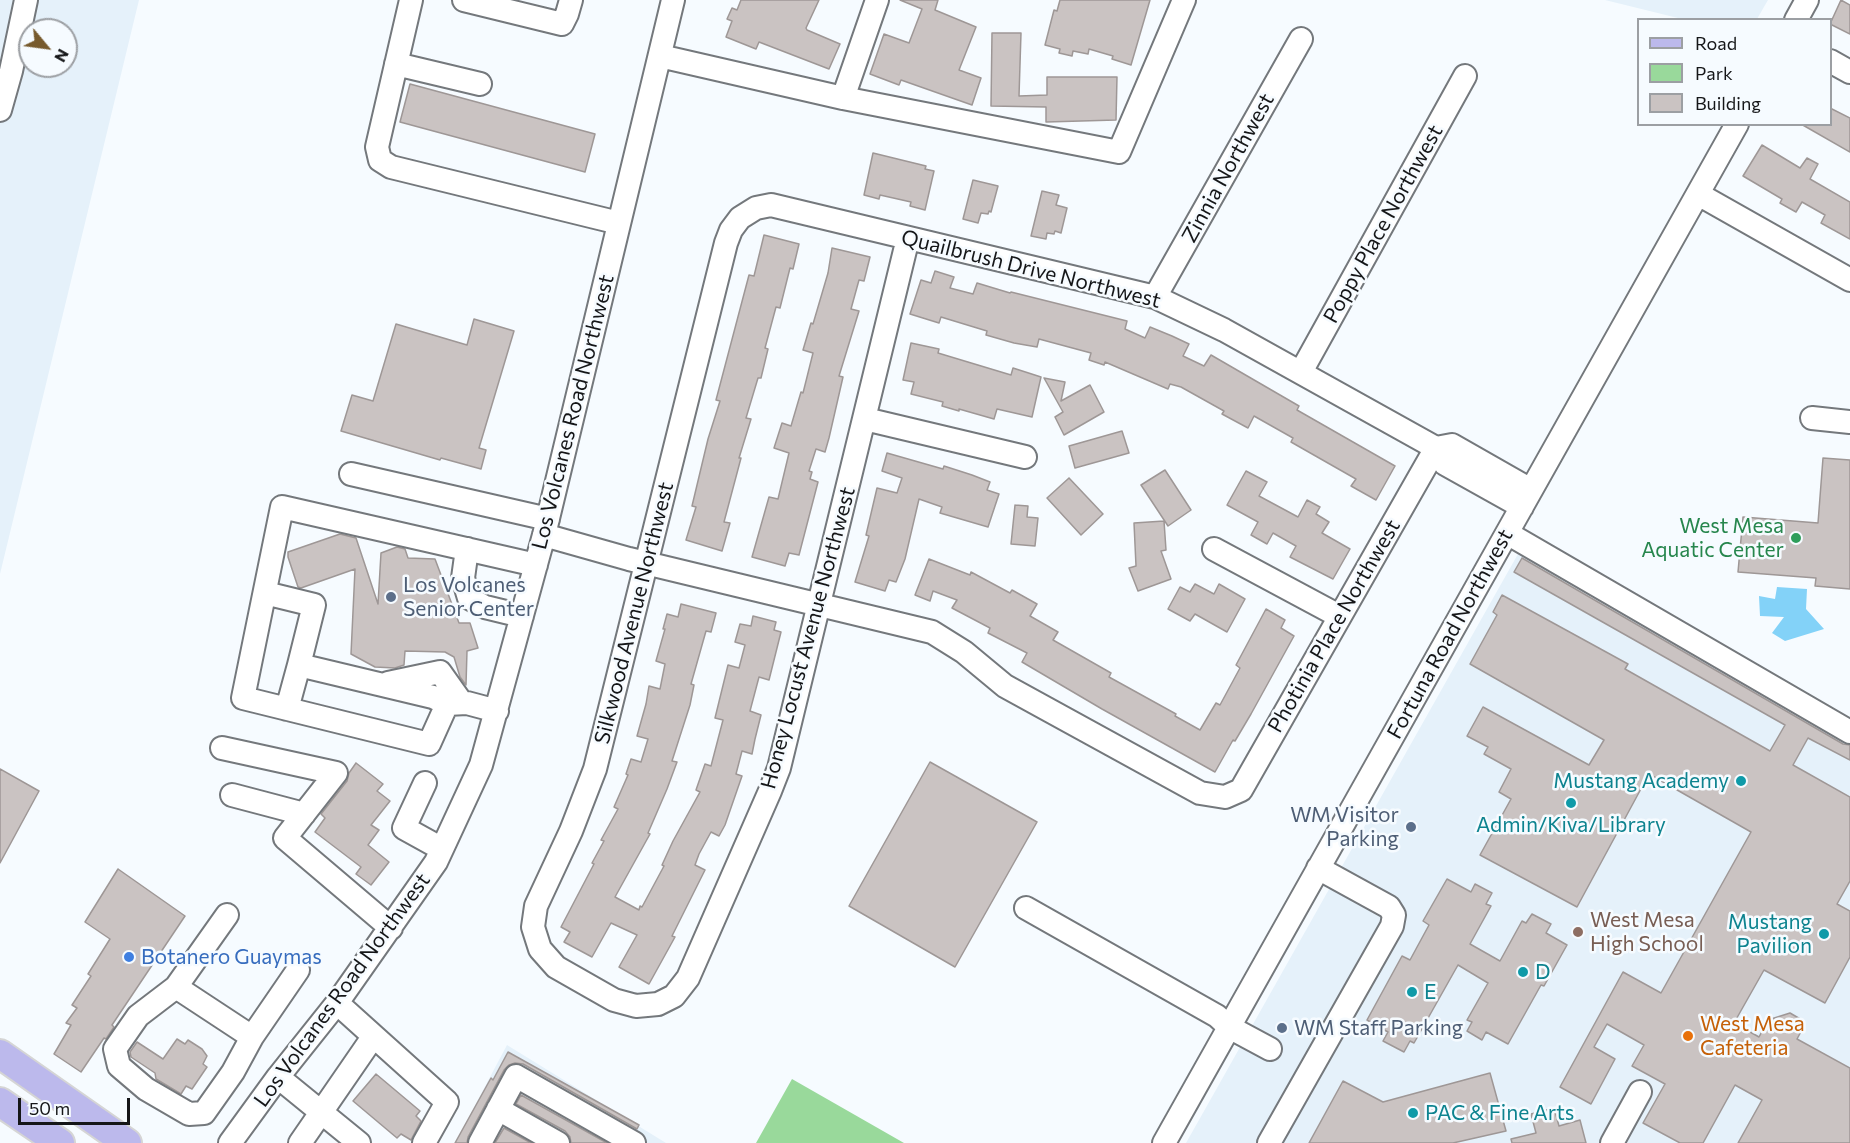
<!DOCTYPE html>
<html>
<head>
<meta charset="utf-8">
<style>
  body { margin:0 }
  #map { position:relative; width:1850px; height:1143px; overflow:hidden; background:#f6fbff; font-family:Commissioner,sans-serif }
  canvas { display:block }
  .legend { position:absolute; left:1637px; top:18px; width:195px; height:108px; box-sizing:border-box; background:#f6fbff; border:2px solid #9c9fa3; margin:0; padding:8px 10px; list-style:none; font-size:18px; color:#151618 }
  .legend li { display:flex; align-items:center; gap:12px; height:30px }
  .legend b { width:30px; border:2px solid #9c9fa3 }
  .north { position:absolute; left:18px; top:18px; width:60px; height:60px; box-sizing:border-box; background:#f6fbff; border:2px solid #9c9fa3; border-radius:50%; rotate:119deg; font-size:16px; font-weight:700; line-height:24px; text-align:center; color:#151618 }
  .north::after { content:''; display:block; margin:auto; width:21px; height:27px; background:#775a2d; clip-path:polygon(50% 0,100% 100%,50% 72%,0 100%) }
  .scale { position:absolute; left:18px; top:1098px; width:112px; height:27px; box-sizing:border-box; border:3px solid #151618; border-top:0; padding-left:8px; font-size:18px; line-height:21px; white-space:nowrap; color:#151618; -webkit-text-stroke:4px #f6fbff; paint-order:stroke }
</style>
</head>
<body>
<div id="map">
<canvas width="1850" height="1143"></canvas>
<ul class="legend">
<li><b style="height:8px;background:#bcb9ec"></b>Road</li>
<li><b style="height:16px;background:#99d99b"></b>Park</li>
<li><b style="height:16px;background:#cac3c2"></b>Building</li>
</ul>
<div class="north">N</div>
<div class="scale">50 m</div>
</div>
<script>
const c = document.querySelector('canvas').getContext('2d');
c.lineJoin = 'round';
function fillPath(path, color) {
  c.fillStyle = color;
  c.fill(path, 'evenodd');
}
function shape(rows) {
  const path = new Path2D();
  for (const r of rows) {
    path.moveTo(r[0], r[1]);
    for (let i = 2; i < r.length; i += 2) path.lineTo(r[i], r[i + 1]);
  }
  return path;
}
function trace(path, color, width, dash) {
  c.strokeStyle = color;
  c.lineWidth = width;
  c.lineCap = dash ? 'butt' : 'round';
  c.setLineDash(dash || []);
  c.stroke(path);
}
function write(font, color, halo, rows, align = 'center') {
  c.font = font + ' Commissioner,sans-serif';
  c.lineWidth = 5;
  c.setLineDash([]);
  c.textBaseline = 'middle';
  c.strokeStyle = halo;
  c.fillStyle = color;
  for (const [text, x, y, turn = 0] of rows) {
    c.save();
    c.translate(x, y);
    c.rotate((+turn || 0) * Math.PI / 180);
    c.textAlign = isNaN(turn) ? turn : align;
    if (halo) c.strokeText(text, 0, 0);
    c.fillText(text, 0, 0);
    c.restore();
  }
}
const built = shape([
  [0,0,139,0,0,574],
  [30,30,66,30,66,66,30,66],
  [1605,0,1768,0,1757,19,1686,20],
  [1527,538,1850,721,1850,1143,1186,1143],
  [507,1045,666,1143,455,1143]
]);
const green = shape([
  [792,1079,904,1143,756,1143]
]);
const water = shape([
  [1777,587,1807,589,1806,609,1824,629,1785,641,1772,633,1784,617,1760,616,1759,596,1775,599]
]);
const building = shape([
  [741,0,819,0,806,28,807,30,840,44,829,69,759,42,756,49,726,37,732,21,727,19,732,8,737,10,741,0],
  [900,0,938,0,935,10,976,27,959,70,981,78,972,105,901,80,899,85,870,74,884,34,909,43,922,9,900,0],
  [1060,0,1150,0,1131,65,1112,59,1113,56,1089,49,1088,54,1073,51,1072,56,1059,53,1060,49,1045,45,1054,10,1057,11,1060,0],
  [1841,0,1850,5,1850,34,1830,24,1841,0],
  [992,33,1021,33,1019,96,1047,95,1047,77,1117,77,1116,120,1046,122,1046,107,991,106,992,33],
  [410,84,595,134,585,172,400,122,410,84],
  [1830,108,1850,118,1850,152,1801,124,1830,124,1830,108],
  [1762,145,1800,168,1807,158,1818,164,1810,179,1850,202,1850,239,1821,223,1825,215,1802,202,1796,212,1780,203,1782,199,1743,176,1762,145],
  [873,153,926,166,925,169,934,171,925,210,910,206,911,202,880,195,879,199,864,195,873,153],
  [973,180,998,186,991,212,989,211,988,214,981,213,978,223,963,219,973,180],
  [1042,191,1059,195,1056,205,1067,208,1061,233,1055,231,1054,234,1047,233,1046,239,1031,236,1042,191],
  [764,235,799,244,793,269,790,268,780,308,776,307,765,348,768,349,761,378,758,378,746,418,751,419,739,458,741,458,724,522,730,523,722,551,686,540,696,507,692,506,708,439,720,401,716,400,749,275,754,276,764,235],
  [832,248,870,257,864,281,859,280,851,309,859,311,839,376,843,377,829,438,825,452,816,449,809,471,812,472,810,479,818,482,799,555,789,553,785,566,752,557,769,497,778,499,789,453,774,448,782,423,791,426,801,392,803,393,813,353,803,350,811,323,813,324,828,273,832,248],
  [935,271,954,277,950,288,973,294,977,283,1010,293,1011,292,1127,321,1125,329,1145,338,1150,327,1172,336,1189,344,1183,356,1204,366,1211,355,1299,406,1297,410,1395,466,1376,500,1351,486,1356,479,1291,442,1293,438,1254,416,1248,428,1222,414,1224,411,1181,387,1170,384,1168,389,1105,362,1104,365,1089,360,1091,353,1039,339,1037,347,1014,343,986,335,987,331,941,317,939,323,910,314,921,280,931,283,935,271],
  [474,319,514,331,479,448,486,450,481,469,441,458,440,460,341,431,352,395,373,401,396,324,467,345,474,319],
  [911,343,939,349,938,353,1011,375,1013,368,1041,377,1032,417,997,409,994,419,959,409,959,411,942,406,943,402,911,394,914,382,903,380,911,343],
  [1044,378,1065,382,1061,401,1090,385,1104,412,1064,435,1055,417,1063,412,1044,378],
  [1122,431,1129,453,1075,468,1069,446,1122,431],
  [887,453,943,469,944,466,972,475,990,482,987,490,999,494,988,527,940,513,942,507,919,499,905,559,896,582,889,580,885,591,855,582,869,536,866,535,877,488,897,493,902,478,882,471,887,453],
  [1823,458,1850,460,1850,589,1815,586,1816,578,1738,572,1743,517,1818,523,1823,458],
  [1165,470,1191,510,1168,526,1141,485,1165,470],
  [1246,471,1267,482,1259,496,1298,517,1307,500,1320,507,1316,514,1329,522,1322,533,1350,549,1333,579,1290,557,1296,546,1273,533,1267,544,1251,535,1258,522,1227,505,1246,471],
  [1069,478,1103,514,1081,535,1047,498,1069,478],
  [1015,505,1028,506,1027,517,1038,518,1035,546,1011,544,1015,505],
  [1164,521,1166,550,1161,551,1171,579,1138,591,1129,568,1136,566,1134,523,1164,521],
  [340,534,356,538,378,604,381,553,397,547,405,549,408,558,435,559,459,623,470,623,478,648,467,651,466,685,460,677,454,657,445,652,405,651,404,665,395,668,375,667,351,654,355,569,301,588,298,587,288,557,288,552,340,534],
  [1522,558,1843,744,1850,745,1850,760,1808,738,1793,765,1850,797,1850,881,1837,904,1850,911,1850,957,1825,1003,1764,970,1734,1023,1759,1037,1768,1020,1790,1013,1802,1020,1803,1028,1797,1039,1850,1068,1850,1143,1738,1143,1762,1100,1735,1085,1703,1143,1680,1143,1643,1123,1665,1084,1632,1066,1644,1045,1607,1024,1594,1047,1615,1059,1591,1104,1560,1087,1623,972,1661,993,1751,832,1649,774,1577,907,1480,855,1511,799,1499,792,1511,769,1484,754,1488,747,1467,736,1483,707,1589,765,1604,740,1470,664,1497,615,1493,612,1502,595,1628,664,1625,669,1770,751,1785,725,1514,572,1522,558],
  [929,559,970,575,971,572,1010,593,1012,590,1037,604,1030,616,1058,632,1053,640,1111,673,1109,677,1176,714,1175,716,1200,730,1216,703,1220,705,1240,668,1236,665,1266,609,1285,620,1281,628,1294,636,1251,714,1235,741,1233,740,1215,772,1102,709,1022,662,1027,653,988,633,990,628,952,608,957,600,933,591,930,601,915,595,929,559],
  [1195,584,1214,594,1219,584,1245,599,1227,632,1195,614,1190,621,1168,609,1180,587,1190,592,1195,584],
  [681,604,716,613,711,632,706,631,691,684,694,685,690,705,672,761,677,762,667,789,648,833,650,834,615,897,639,910,640,906,642,907,664,866,662,865,673,841,700,792,696,790,705,764,711,766,723,720,715,718,728,665,739,668,745,645,735,642,740,624,751,626,753,616,776,622,774,630,781,632,769,680,759,677,750,711,761,715,755,739,752,754,742,751,736,774,742,776,725,825,719,836,711,832,699,854,695,865,705,870,672,936,675,937,649,984,619,967,637,935,611,923,592,957,564,942,570,932,561,927,594,864,592,863,604,841,601,840,618,809,614,807,628,775,626,774,631,759,641,762,648,739,637,736,646,704,649,686,660,689,665,664,656,661,665,629,663,629,667,614,678,617,681,604],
  [930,762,1037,822,955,967,849,906,930,762],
  [356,763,383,784,377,791,390,801,371,825,379,830,368,845,389,862,371,885,356,874,361,867,315,832,325,818,321,814,347,781,349,773,356,763],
  [0,769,39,791,0,863,0,769],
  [118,869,185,916,112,1025,114,1027,106,1039,104,1038,81,1072,54,1054,71,1025,66,1023,77,1008,72,1005,91,976,88,974,110,939,85,922,118,869],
  [1447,879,1471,892,1475,884,1492,893,1486,904,1491,906,1470,944,1500,961,1522,921,1526,923,1532,914,1551,924,1546,933,1567,945,1544,986,1541,985,1508,1044,1486,1032,1482,1040,1467,1031,1472,1022,1467,1020,1488,983,1458,965,1414,1043,1410,1041,1404,1052,1383,1041,1388,1032,1367,1020,1402,956,1410,960,1429,925,1423,921,1447,879],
  [177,1039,185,1044,188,1040,202,1049,207,1056,203,1064,207,1067,192,1089,186,1086,181,1094,156,1079,155,1073,131,1057,130,1052,137,1042,163,1059,177,1039],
  [508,1052,639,1125,637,1129,523,1064,515,1063,509,1065,504,1070,468,1137,467,1143,455,1143,491,1078,493,1080,508,1052],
  [1490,1073,1506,1131,1453,1143,1309,1143,1343,1081,1383,1102,1490,1073],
  [376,1074,420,1111,416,1116,421,1121,411,1140,401,1134,397,1138,353,1101,376,1074],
  [521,1095,607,1143,571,1143,570,1137,565,1131,516,1104,521,1095],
  [1554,1108,1559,1126,1580,1120,1586,1143,1512,1143,1511,1139,1536,1133,1531,1114,1554,1108],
  [504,1128,531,1143,495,1143,504,1128]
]);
const minor = shape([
  [411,0,377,147,380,160,391,167,619,223],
  [464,0,562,24,567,14,571,0],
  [1796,20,1807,0],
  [660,56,843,98,1119,152,1184,0],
  [1830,61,1850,72],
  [396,64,480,84],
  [843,98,877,0],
  [0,110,11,71,26,0],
  [1698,194,1850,280],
  [908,238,779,768,770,791,688,978,674,996,658,1004,636,1006,614,1000,556,967,540,949,533,927,536,906,571,831,595,769,726,243,731,230,740,218,756,208,771,205,1155,297,1224,330,1436,448,1445,464,1522,507],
  [1155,297,1301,39],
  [1301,372,1465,76],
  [1812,418,1850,422],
  [865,419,1025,457],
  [1436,448,1452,445,1531,490],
  [351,474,548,519],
  [1507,533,1850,732],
  [544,535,629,559,932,632,964,652,1005,686,1200,793,1225,797,1241,790,1436,448],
  [467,549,463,578,469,598,485,607,522,616],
  [1214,549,1339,616],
  [265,593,314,605,299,665],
  [388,683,440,672,462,703],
  [287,709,299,665,433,697,447,704],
  [497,711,467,703,447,704,429,744,243,698,282,507,536,565],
  [222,748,336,773,285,838,391,928],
  [425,783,404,828,442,849],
  [232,795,304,814],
  [1026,908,1217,1016,1229,1027,1270,1049],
  [227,915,176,987,252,1037,298,970],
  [176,987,138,1016,115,1049,119,1066,146,1089,189,1114,204,1113,233,1072,252,1037],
  [337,1003,447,1102,424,1143],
  [278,1077,359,1143],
  [498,1109,558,1143],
  [230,1143,278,1077,337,1003,436,862,481,765,544,535,673,0],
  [300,1143,373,1037],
  [480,1143,516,1076,634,1143],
  [1164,1143,1737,124],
  [1269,1143,1392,926,1394,915,1389,907,1318,868],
  [1612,1143,1640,1092]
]);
const major = shape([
  [0,1054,127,1143],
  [0,1102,60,1143]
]);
const markers = [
  [1796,538,6,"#2e9e5b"],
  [391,597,6,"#5c6f8a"],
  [1741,781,6,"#0f9aa8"],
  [1571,803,6,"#0f9aa8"],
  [1411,827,6,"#5c6f8a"],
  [1578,932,6,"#8d6e63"],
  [1824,934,6,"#0f9aa8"],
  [129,957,6,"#3f7fe0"],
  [1523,972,6,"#0f9aa8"],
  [1412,992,6,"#0f9aa8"],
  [1282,1028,6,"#5c6f8a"],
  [1688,1036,6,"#e8710a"],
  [1413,1113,6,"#0f9aa8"]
];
const streetNames = [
  ["Zinnia Northwest",1228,168,-61],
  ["Poppy Place Northwest",1383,224,-61],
  ["Quailbrush Drive Northwest",1031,269,14],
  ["Los Volcanes Road Northwest",573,412,-76],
  ["Silkwood Avenue Northwest",634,613,-76],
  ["Photinia Place Northwest",1334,626,-60],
  ["Fortuna Road Northwest",1450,634,-61],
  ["Honey Locust Avenue Northwest",808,638,-75],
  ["Los Volcanes Road Northwest",342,990,-54]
];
const leisureNames = [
  ["West Mesa",1784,526],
  ["Aquatic Center",1784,550]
];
const serviceNames = [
  ["Los Volcanes",403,585],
  ["Senior Center",403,609],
  ["WM Visitor",1399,815,"right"],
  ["Parking",1399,839,"right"],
  ["WM Staff Parking",1294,1028]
];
const cultureNames = [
  ["Mustang Academy",1729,781,"right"],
  ["Admin/Kiva/Library",1571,825,"center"],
  ["Mustang",1812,922,"right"],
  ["Pavilion",1812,946,"right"],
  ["D",1535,972],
  ["E",1424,992],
  ["PAC & Fine Arts",1425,1113]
];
const educationNames = [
  ["West Mesa",1590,920],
  ["High School",1590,944]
];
const shopNames = [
  ["Botanero Guaymas",141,957]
];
const foodNames = [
  ["West Mesa",1700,1024],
  ["Cafeteria",1700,1048]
];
fillPath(built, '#e5f1fa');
fillPath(green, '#99d99b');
fillPath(water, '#83d2f8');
fillPath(building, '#cac3c2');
trace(building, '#9e9796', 1.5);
trace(minor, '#74787c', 26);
trace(major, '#d5d5d5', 32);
trace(minor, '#fff', 22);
trace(major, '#bcb9ec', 28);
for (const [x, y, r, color] of markers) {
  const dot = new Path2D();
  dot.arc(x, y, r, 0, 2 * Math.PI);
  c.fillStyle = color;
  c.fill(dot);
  trace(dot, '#f6fbff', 2);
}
write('21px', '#151618', '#f6fbff', streetNames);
write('21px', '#27864d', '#f6fbff', leisureNames, 'right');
write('21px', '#4e5e75', '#f6fbff', serviceNames, 'left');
write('21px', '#0d838f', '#f6fbff', cultureNames, 'left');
write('21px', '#785e54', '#f6fbff', educationNames, 'left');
write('21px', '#366cbe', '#f6fbff', shopNames, 'left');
write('21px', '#c56008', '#f6fbff', foodNames, 'left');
</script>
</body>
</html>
